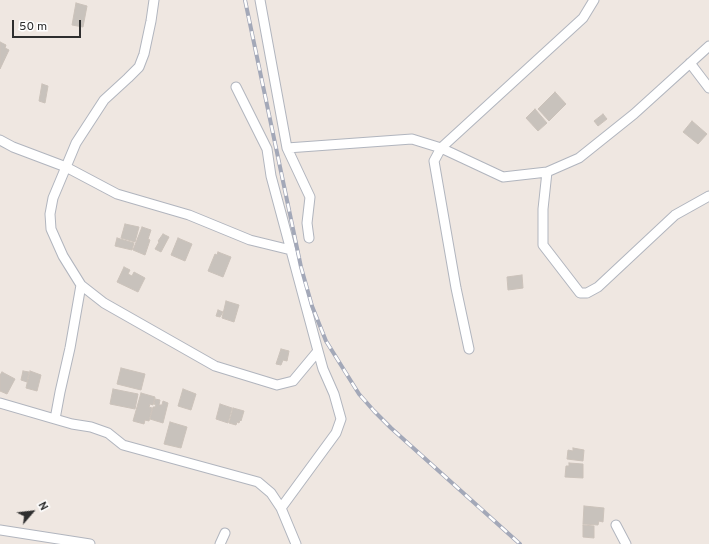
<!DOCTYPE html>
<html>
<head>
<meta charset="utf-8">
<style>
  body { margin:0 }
  #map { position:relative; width:709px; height:544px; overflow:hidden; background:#efe7e1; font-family:Overpass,sans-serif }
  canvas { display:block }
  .north { position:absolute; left:12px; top:492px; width:40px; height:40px; -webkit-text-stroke:3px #fff; paint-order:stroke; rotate:62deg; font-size:11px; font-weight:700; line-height:16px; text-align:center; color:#2e2e2e }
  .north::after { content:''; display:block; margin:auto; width:14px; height:18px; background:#2e2e2e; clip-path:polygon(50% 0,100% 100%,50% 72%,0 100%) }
  .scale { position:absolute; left:12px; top:20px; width:69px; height:18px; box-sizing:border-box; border:2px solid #2e2e2e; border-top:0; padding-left:5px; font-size:12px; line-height:14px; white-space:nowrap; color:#2e2e2e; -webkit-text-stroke:3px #fff; paint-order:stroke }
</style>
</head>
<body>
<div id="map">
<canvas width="709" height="544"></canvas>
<div class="north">N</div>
<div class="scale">50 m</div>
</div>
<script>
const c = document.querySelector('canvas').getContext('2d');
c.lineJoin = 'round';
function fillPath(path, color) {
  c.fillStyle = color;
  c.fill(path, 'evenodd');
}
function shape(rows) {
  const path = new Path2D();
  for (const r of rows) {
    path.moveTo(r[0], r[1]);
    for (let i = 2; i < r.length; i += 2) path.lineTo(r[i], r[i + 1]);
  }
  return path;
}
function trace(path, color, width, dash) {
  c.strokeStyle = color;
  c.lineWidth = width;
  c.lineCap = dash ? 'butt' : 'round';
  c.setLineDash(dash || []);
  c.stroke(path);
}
const building = shape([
  [76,3,87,6,83,27,72,25,76,3],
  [0,42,6,45,5,48,9,50,0,69,0,42],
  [42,84,48,86,45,103,39,101,42,84],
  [555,92,566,104,549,121,538,109,555,92],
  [535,109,547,123,538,131,526,118,535,109],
  [603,114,607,119,598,126,594,121,603,114],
  [692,121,707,134,698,144,683,132,692,121],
  [125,224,139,227,135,242,121,238,125,224],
  [142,227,151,230,148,239,150,240,145,255,133,250,142,227],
  [163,234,169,237,161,252,155,249,159,242,158,241,163,234],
  [117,238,134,243,132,250,115,246,117,238],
  [178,238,192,244,185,261,171,255,178,238],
  [218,252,231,257,223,277,208,271,215,254,217,255,218,252],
  [124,267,130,270,128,274,132,276,134,272,145,278,138,292,117,282,124,267],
  [522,275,523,288,508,290,507,277,522,275],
  [226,301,239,305,234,322,222,318,226,301],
  [218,310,223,312,220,317,216,316,218,310],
  [281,349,289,351,287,361,283,360,281,365,276,364,281,349],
  [121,368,145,374,141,390,117,384,121,368],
  [23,371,29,372,27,382,21,380,23,371],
  [30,371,41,375,37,391,26,388,30,371],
  [2,372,15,379,7,394,0,391,0,375,2,372],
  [113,389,138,394,135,409,110,404,113,389],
  [183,389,196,394,191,410,178,406,183,389],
  [141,393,155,397,153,405,150,404,149,407,152,408,149,421,145,420,144,424,133,421,141,393],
  [155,399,160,400,159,405,162,405,163,401,168,403,163,423,150,419,153,407,155,407,156,405,154,404,155,399],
  [220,404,232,408,228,423,216,419,220,404],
  [233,408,244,411,241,421,240,420,239,423,237,422,236,425,229,423,233,408],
  [170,422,187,427,181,448,164,444,170,422],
  [573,448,584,450,583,461,567,459,568,450,573,451,573,448],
  [569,463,583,464,583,478,565,477,566,466,569,466,569,463],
  [584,506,604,508,603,522,599,521,598,525,583,524,584,506],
  [583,525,594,526,594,538,583,537,583,525]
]);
const minor = shape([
  [154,0,151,21,144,54,139,67,128,78,104,100,76,143,53,198,50,214,51,229,63,256,81,285,104,303,215,366,277,385,293,381,318,351],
  [260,0,287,148,310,197,307,223,309,238],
  [690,63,709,88],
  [236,87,267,149,271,176,318,351,323,369,334,394,341,419,336,433,281,508],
  [0,140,13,147,66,167,117,194,189,215,250,240,291,250],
  [287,148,412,139,441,148,503,177,547,172,579,158,634,114,709,46],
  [547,172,543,209,543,245,580,293,587,293,598,287,675,215,709,196],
  [469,349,456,288,434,161,441,148,583,18,594,0],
  [0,403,72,424,91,427,108,433,123,445,258,482,271,493,281,508,296,544],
  [55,419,60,392,70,348,81,285],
  [616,525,626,544],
  [0,530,90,544],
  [220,544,225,533]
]);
const rail = shape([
  [245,0,301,267,312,306,326,341,359,394,374,411,391,428,520,544]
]);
fillPath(building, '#c8c2bc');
trace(building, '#cbc2ba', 1);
trace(minor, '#b1b5be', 11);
trace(minor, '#fff', 9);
trace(rail, '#a3a8b8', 4);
trace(rail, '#fff', 2.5, [8]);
</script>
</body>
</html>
